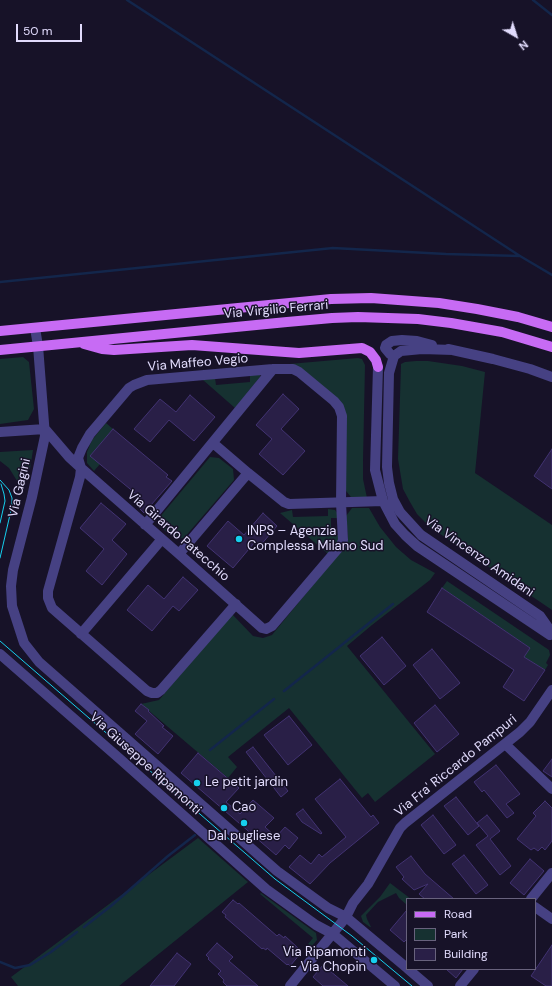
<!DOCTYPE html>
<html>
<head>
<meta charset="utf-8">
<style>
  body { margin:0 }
  #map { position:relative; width:552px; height:986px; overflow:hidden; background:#171228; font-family:"DM Sans",sans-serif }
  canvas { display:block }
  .legend { position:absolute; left:406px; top:898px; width:130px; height:72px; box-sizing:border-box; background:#171228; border:1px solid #68627d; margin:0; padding:5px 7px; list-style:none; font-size:12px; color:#e1dbfc }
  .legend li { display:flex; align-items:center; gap:8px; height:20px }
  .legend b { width:20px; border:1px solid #68627d }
  .north { position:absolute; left:496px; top:16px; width:40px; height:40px; -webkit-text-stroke:3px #171228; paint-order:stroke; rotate:141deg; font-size:11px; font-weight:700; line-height:16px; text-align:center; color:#e1dbfc }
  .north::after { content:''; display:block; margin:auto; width:14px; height:18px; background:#e1dbfc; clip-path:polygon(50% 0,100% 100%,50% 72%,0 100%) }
  .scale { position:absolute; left:16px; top:24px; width:66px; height:18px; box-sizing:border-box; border:2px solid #e1dbfc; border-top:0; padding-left:5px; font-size:12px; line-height:14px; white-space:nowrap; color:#e1dbfc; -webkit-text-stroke:3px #171228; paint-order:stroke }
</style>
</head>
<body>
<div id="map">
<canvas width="552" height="986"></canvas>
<ul class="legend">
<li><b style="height:5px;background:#c76bf4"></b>Road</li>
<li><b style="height:11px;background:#163131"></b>Park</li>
<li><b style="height:11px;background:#291f47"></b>Building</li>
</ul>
<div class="north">N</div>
<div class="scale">50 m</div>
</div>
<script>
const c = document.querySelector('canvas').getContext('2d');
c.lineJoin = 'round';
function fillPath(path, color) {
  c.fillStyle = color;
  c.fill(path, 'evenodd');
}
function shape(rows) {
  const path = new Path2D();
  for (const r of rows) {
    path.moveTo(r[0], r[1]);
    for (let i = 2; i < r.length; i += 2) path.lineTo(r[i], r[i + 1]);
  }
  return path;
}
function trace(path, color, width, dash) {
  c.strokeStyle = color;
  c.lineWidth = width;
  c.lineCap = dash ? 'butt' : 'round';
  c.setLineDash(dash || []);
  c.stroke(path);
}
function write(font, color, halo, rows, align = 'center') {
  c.font = font + ' "DM Sans",sans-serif';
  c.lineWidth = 3;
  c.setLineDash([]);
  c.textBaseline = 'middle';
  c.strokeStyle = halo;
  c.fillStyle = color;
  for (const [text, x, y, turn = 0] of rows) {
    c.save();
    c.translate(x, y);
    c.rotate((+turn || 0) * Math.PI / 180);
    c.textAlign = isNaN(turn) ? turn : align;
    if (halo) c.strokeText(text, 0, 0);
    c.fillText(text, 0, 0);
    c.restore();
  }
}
const green = shape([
  [23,357,29,362,34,409,28,420,0,424,0,359],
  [358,358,362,359,365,365,363,461,363,479,367,498,351,497,346,491,345,417,293,365,289,364],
  [416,361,428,361,462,366,485,372,475,473,552,525,552,610,430,527,417,514,410,502,403,489,398,459,401,366,401,364,405,362],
  [250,375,260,375,260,377,235,408,203,380,215,378,216,385,250,382],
  [106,423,113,429,91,455,100,464,94,471,87,463,87,452,92,440],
  [33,450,30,469,22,467,19,484,9,468,0,461,0,452],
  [210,457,219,458,233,469,234,480,184,538,175,539,158,525,159,518],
  [352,508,369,508,380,527,396,547,411,560,435,573,430,580,372,625,347,646,435,754,375,802,368,793,362,798,289,708,228,757,237,767,228,778,141,704,159,700,232,614,253,636,263,638,272,635,344,547,348,539,346,516],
  [328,509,335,510,338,514,338,518,331,518,331,535,339,535,339,542,328,555,327,553,280,513,292,510,293,517,328,516],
  [447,581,549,650,550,655,546,663,548,665,545,670,524,657,530,648,442,588],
  [198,838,248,882,119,986,18,986,11,977],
  [390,883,411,899,407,899,407,905,399,898,396,893,378,902,366,915,367,919,371,927,370,927,363,922,361,916,380,897],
  [261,893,316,933,317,940,311,947,308,944,313,938,260,894]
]);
const stream = shape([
  [127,0,520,256,552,275],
  [533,0,552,15],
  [0,282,333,248,446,254,520,256],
  [284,691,393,604],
  [210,750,274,699],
  [84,927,111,906,168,856,195,835],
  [0,962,15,968,30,965,51,952,77,932]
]);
const building = shape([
  [283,394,299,409,281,429,305,451,283,475,259,454,272,439,256,425,283,394],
  [190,395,215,417,194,441,169,420,150,442,134,429,160,399,176,412,190,395],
  [113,429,168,475,166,477,172,481,144,513,136,505,141,498,90,456,113,429],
  [552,449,552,489,534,476,552,449],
  [101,503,126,524,112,540,127,554,102,585,86,571,104,549,80,528,101,503],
  [263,513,277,526,259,547,254,543,233,568,207,546,228,521,244,535,263,513],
  [183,577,198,590,179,611,173,606,152,631,127,610,148,585,164,599,183,577],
  [442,588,530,648,524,657,545,670,524,701,503,687,514,670,427,612,442,588],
  [382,637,406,666,384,685,360,656,382,637],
  [432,649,460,683,440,699,413,665,432,649],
  [141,704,149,710,148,711,164,726,162,727,173,736,158,754,135,734,147,721,135,711,141,704],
  [435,705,459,734,437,752,414,723,435,705],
  [289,716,312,745,288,765,264,735,289,716],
  [253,747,288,791,281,797,246,752,253,747],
  [198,753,239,788,226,802,240,814,253,800,274,818,265,827,276,837,285,827,298,838,289,849,285,845,276,855,181,773,198,753],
  [552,759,552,777,543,771,552,759],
  [496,765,520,794,506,804,514,813,507,818,484,790,482,792,474,782,496,765],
  [340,779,371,817,373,815,379,823,330,863,310,884,289,867,300,855,311,864,319,854,322,857,346,837,315,799,340,779],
  [456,797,479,826,468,835,444,806,456,797],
  [545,801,552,808,552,841,545,850,542,847,538,851,534,848,531,850,517,839,536,816,533,813,545,801],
  [303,809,322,833,321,834,302,822,296,814,303,809],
  [433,815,456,845,444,854,421,825,433,815],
  [487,815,500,831,490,839,511,866,500,875,476,845,488,836,477,823,487,815],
  [464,855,488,885,476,894,452,864,464,855],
  [411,856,425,874,454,899,425,899,419,894,428,884,414,890,402,879,404,877,396,867,411,856],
  [530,859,544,871,524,895,510,883,530,859],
  [233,900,238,904,239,903,277,936,279,934,284,938,285,936,298,948,297,949,301,953,290,966,288,964,287,965,267,948,266,950,263,948,262,949,225,917,226,915,222,912,233,900],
  [407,910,407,939,404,942,390,930,407,910],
  [217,943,233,957,229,961,258,986,227,986,223,982,224,980,218,974,221,971,208,959,209,958,206,955,217,943],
  [552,945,552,986,546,986,531,976,552,945],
  [177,953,191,964,174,986,150,986,177,953],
  [323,965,348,986,323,986,313,977,323,965],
  [446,969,463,969,456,978,446,969]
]);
const minor = shape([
  [35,328,38,346,45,436,32,497,13,570,11,586,12,606,24,643,39,662,277,871,328,908,346,917,407,968],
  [448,349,493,359,530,369,552,377],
  [453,350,422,349,401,351,394,356,389,373,387,467,389,483,393,499,400,512,421,535,540,616,552,633],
  [394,356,390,354,385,348,386,345,392,341,402,340,417,341,432,345],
  [378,367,375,470,383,501,395,524,405,535,417,546,550,635],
  [45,429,69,457,81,468,155,533,179,554,262,628,266,629,272,626,341,545,343,540,341,503,342,416,339,407,334,401,299,372,293,369,273,369,147,380,134,385,129,388,90,434,82,448,78,458,81,468,80,477,48,591,48,598,52,608,147,691,152,693,157,693,161,690,236,604],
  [0,432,45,429],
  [213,443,248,473,284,502,289,504,383,501],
  [145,525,273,369],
  [179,554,248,473],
  [81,634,162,539],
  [0,654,120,759,266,889,316,925,333,934,395,986],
  [505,744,552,789],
  [531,899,552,873],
  [535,907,552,919],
  [408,969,428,986],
  [290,986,346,917,353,903,368,884,400,828,405,823,520,732,530,722,552,690],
  [460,986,474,969]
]);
const major = shape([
  [0,331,331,299,371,298,439,303,477,309,518,317,552,327],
  [84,344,102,349,114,350,192,345,299,353,362,348,370,352,376,360,378,367],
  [0,350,287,322,332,318,358,317,418,319,451,323,502,332,552,347]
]);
const tram = shape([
  [0,480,9,490,12,498,12,506,0,558],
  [0,523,5,501,4,494,1,484],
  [0,641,275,879,352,936,412,986]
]);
const markers = [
  [239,539,4,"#16cfee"],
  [197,783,4,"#16cfee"],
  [224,808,4,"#16cfee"],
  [244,823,4,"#16cfee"],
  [374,960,4,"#16cfee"]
];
const streetNames = [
  ["Via Virgilio Ferrari",276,310,-5],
  ["Via Maffeo Vegio",198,363,-5],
  ["Via Gagini",20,488,-77],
  ["Via Girardo Patecchio",178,536,41],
  ["Via Vincenzo Amidani",479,557,35],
  ["Via Giuseppe Ripamonti",145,764,42],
  ["Via Fra' Riccardo Pampuri",456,766,-39]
];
const poiNames = [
  ["INPS – Agenzia",247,532],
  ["Complessa Milano Sud",247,547],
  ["Le petit jardin",205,783],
  ["Cao",232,808],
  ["Dal pugliese",244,837,"center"],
  ["Via Ripamonti",366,953,"right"],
  ["- Via Chopin",366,968,"right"]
];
fillPath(green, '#163131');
trace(stream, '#13264b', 2.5);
fillPath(building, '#291f47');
trace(building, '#423372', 1);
trace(minor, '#464183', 10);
trace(major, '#c76bf4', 10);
trace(tram, '#16cfee', 1);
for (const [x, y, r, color] of markers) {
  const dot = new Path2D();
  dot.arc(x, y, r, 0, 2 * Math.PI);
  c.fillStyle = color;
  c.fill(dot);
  trace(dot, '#171228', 1.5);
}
write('13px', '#e1dbfc', '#171228', streetNames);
write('13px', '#e1dbfc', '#171228', poiNames, 'left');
</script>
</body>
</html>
